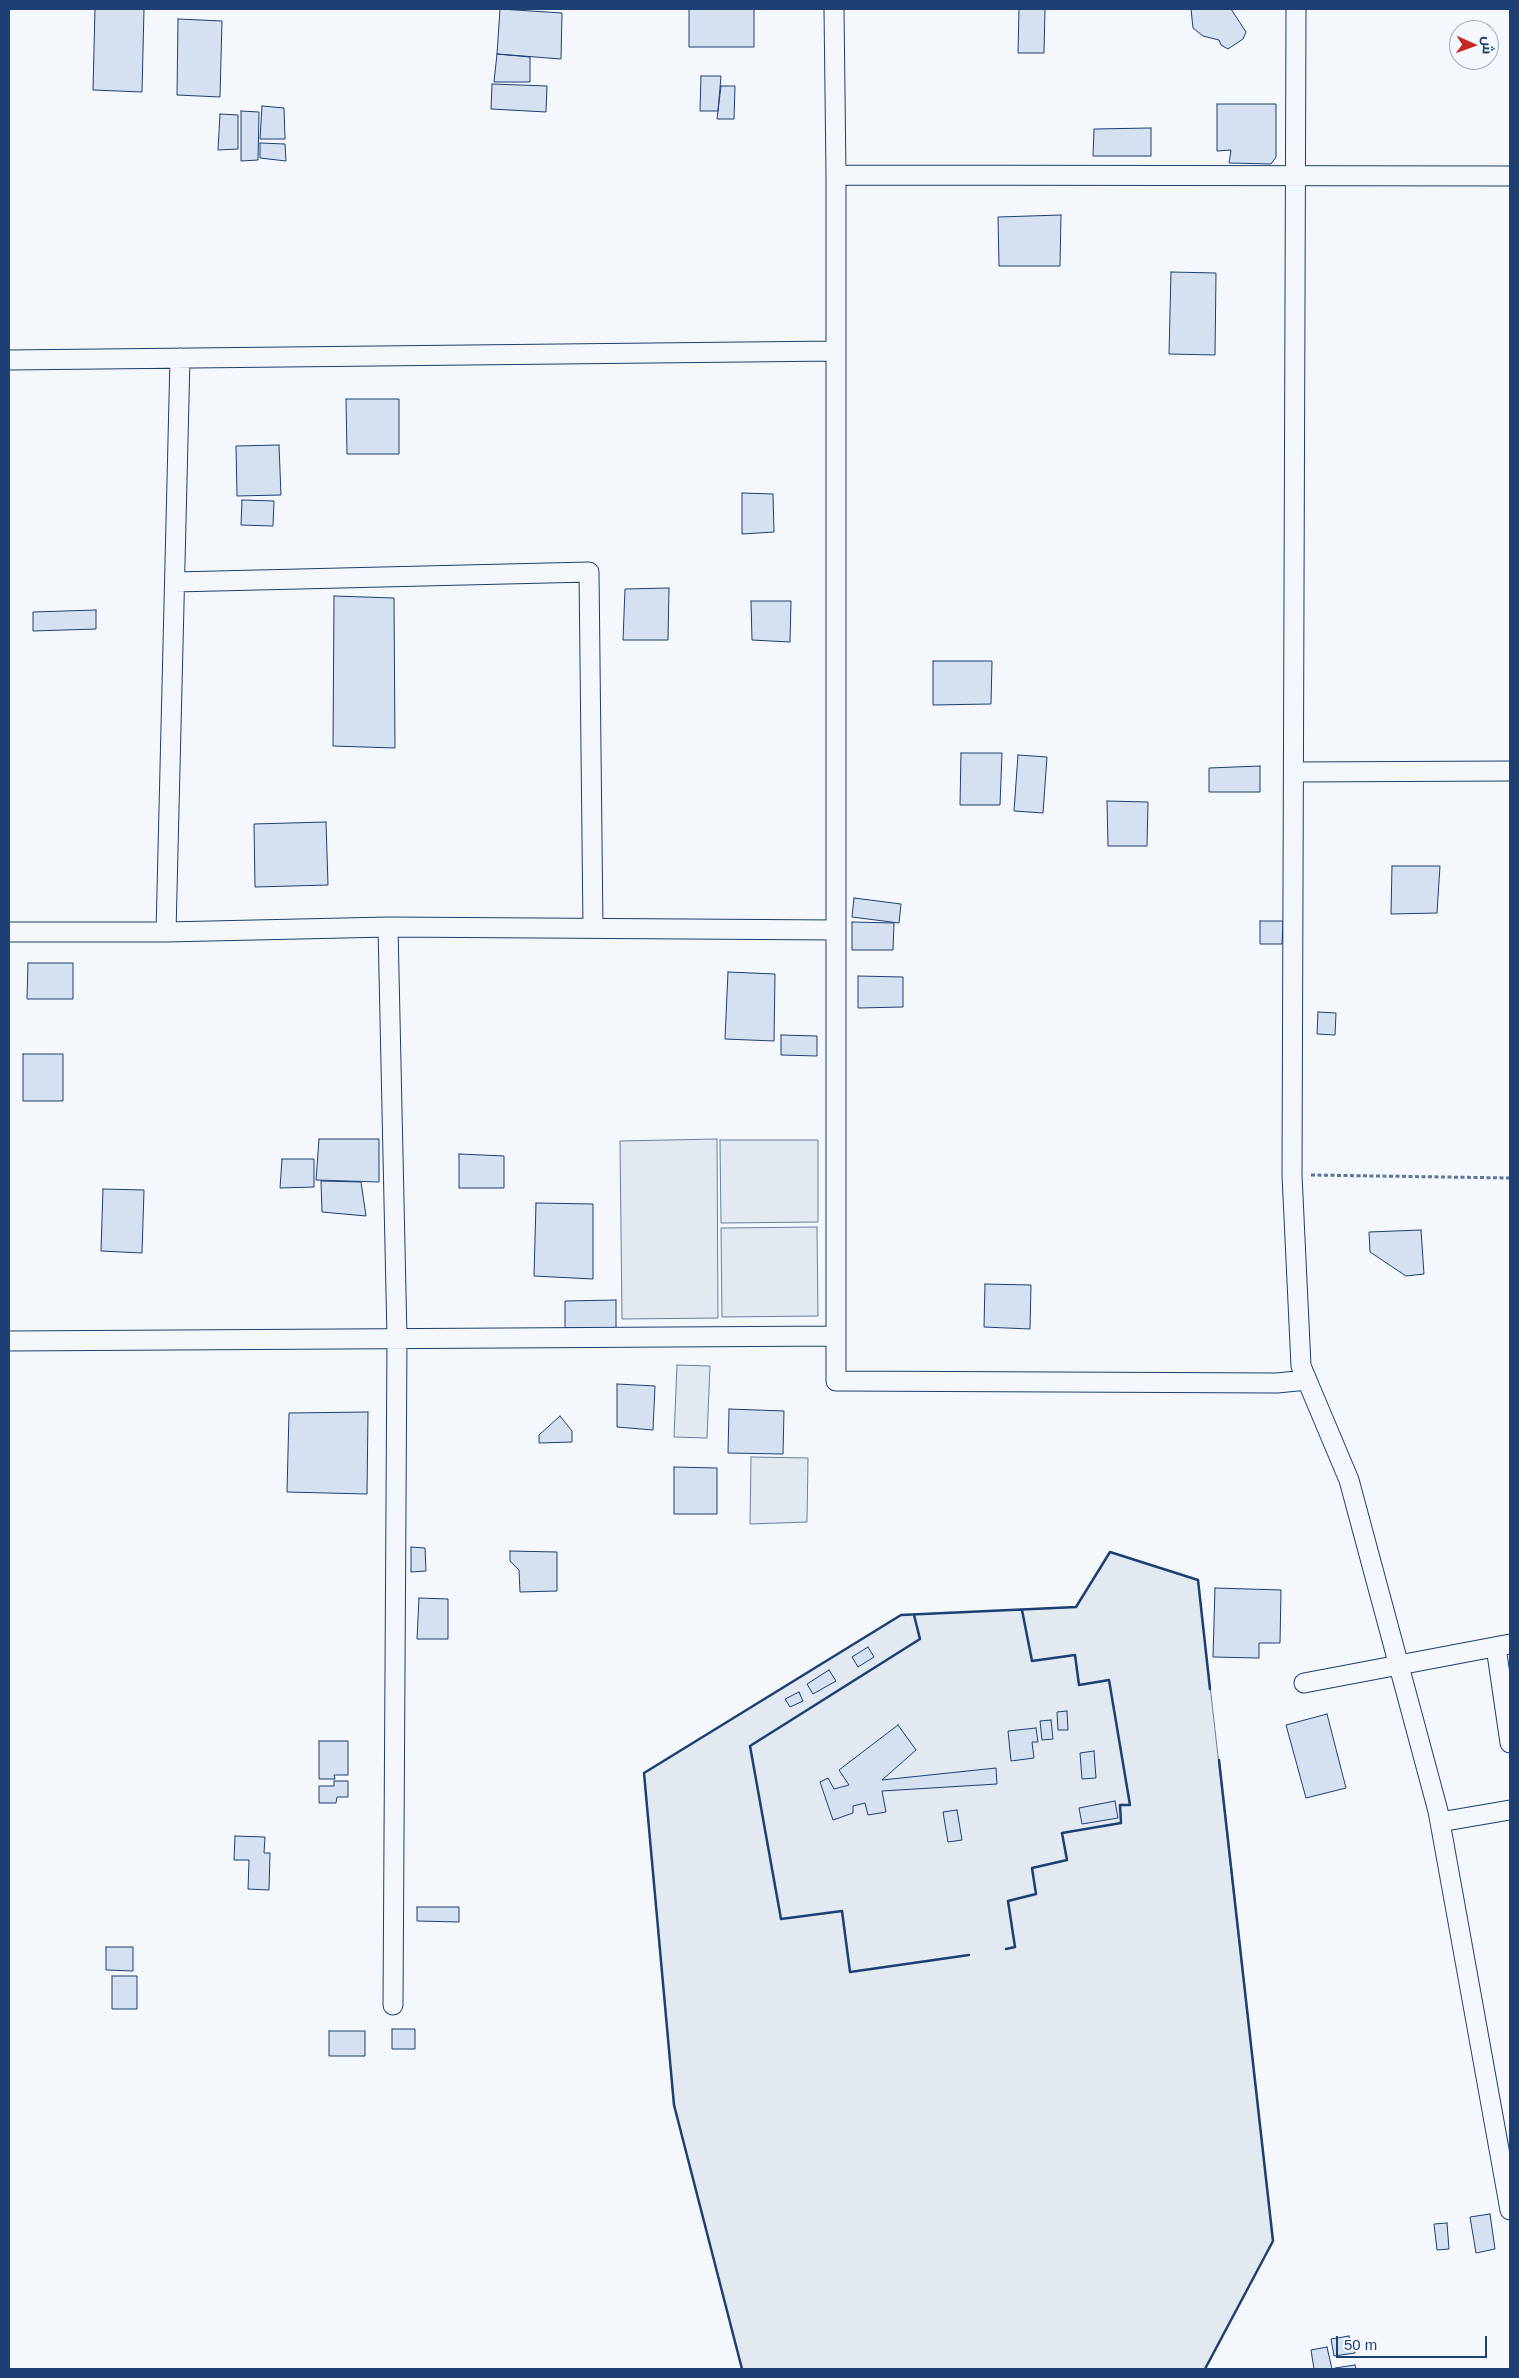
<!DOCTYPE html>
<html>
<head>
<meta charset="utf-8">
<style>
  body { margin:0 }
  #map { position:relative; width:1519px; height:2378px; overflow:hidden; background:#f4f7fb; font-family:Helvetica,Cairo,sans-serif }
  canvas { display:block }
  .frame { position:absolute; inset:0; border:10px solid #1d3f73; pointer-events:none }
  .north { position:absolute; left:1449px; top:20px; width:50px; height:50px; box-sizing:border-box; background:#f4f7fb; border:1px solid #9eadc5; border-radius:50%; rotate:92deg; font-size:14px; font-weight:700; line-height:20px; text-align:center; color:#1d3f73 }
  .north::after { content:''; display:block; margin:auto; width:18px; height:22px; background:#c62828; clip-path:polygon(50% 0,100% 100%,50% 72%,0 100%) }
  .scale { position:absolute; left:1336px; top:2336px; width:151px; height:22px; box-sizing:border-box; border:2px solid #1d3f73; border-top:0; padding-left:6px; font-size:15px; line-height:18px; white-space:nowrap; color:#1d3f73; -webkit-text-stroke:4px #f4f7fb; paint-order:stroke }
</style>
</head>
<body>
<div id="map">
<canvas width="1519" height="2378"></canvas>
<div class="frame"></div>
<div class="north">ش</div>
<div class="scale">50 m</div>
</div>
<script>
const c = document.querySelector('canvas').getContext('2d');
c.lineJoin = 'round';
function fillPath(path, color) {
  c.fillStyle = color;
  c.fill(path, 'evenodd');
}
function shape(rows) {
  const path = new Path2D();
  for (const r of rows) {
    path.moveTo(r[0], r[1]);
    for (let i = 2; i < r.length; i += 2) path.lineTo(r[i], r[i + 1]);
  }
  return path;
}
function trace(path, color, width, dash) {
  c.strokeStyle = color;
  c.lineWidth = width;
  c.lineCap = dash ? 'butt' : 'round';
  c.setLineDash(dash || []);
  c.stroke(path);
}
const green = shape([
  [717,1139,718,1318,622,1319,620,1141,717,1139],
  [720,1140,818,1140,818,1222,721,1223,720,1140],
  [817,1227,818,1316,722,1317,721,1228,817,1227],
  [677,1365,710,1366,707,1438,674,1437,677,1365],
  [751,1457,808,1458,807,1522,750,1524,751,1457],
  [1110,1552,1198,1580,1273,2241,1205,2369,742,2369,674,2105,644,1773,901,1615,1076,1607,1110,1552]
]);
const building = shape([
  [95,9,144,9,142,92,93,90,95,9],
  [500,9,562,13,561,59,497,54,500,9],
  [689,9,754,9,754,47,689,47,689,9],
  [1019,9,1045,9,1044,53,1018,53,1019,9],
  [1191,9,1231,9,1246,32,1243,39,1228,49,1221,45,1219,40,1203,36,1193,28,1191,9],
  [178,19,222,21,220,97,177,95,178,19],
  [497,54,530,57,530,82,494,82,497,54],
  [701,76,721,76,718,111,700,111,701,76],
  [492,84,547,86,546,112,491,109,492,84],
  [721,86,735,86,734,119,717,119,721,86],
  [1217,104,1276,104,1276,157,1271,164,1229,163,1231,150,1217,151,1217,104],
  [262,106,284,108,285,139,260,139,262,106],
  [241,111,259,112,258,160,241,161,241,111],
  [220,114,238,115,238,149,218,150,220,114],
  [1151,128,1151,156,1093,156,1094,129,1151,128],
  [260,143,285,144,286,161,260,158,260,143],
  [1061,215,1060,266,999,266,998,217,1061,215],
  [1171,272,1216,273,1215,355,1169,354,1171,272],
  [346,399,399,399,399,454,347,454,346,399],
  [279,445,281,495,237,496,236,446,279,445],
  [742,493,773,494,774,532,742,534,742,493],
  [242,500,274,501,273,526,241,525,242,500],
  [669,588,668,640,623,640,625,589,669,588],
  [334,596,394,598,395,748,333,746,334,596],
  [751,601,791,601,790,642,752,640,751,601],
  [96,610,96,629,33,631,33,612,96,610],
  [933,661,992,661,991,704,933,705,933,661],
  [961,753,1002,753,1000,805,960,805,961,753],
  [1018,755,1047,757,1043,813,1014,811,1018,755],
  [1260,766,1260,792,1209,792,1209,768,1260,766],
  [1107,801,1148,802,1147,846,1108,846,1107,801],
  [326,822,328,885,255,887,254,824,326,822],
  [1392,866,1440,866,1437,913,1391,914,1392,866],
  [854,898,901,904,899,923,852,917,854,898],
  [1260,921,1283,921,1282,944,1260,944,1260,921],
  [852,922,894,923,893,950,852,950,852,922],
  [28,963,73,963,73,999,27,999,28,963],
  [728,972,775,974,774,1041,725,1039,728,972],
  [858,976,903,977,903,1007,858,1008,858,976],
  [1318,1012,1336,1013,1335,1035,1317,1034,1318,1012],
  [781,1035,817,1036,817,1056,781,1055,781,1035],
  [23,1054,63,1054,63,1101,23,1101,23,1054],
  [319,1139,379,1139,379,1182,316,1180,319,1139],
  [459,1154,504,1156,504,1188,459,1188,459,1154],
  [282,1159,314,1159,314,1187,280,1188,282,1159],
  [321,1181,361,1182,366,1216,322,1212,321,1181],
  [103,1189,144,1190,142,1253,101,1251,103,1189],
  [536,1203,593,1204,593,1279,534,1276,536,1203],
  [1421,1230,1424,1274,1406,1276,1370,1252,1369,1232,1421,1230],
  [985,1284,1031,1285,1030,1329,984,1327,985,1284],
  [616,1300,616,1329,565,1328,565,1301,616,1300],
  [617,1384,655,1386,653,1430,617,1427,617,1384],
  [729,1409,784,1411,783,1454,728,1453,729,1409],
  [368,1412,367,1494,287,1492,289,1413,368,1412],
  [560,1416,572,1431,572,1442,539,1443,539,1435,560,1416],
  [674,1467,717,1468,717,1514,674,1514,674,1467],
  [411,1547,425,1548,426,1571,411,1572,411,1547],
  [510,1551,557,1552,557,1591,520,1592,519,1570,510,1561,510,1551],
  [1215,1588,1281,1590,1280,1643,1259,1643,1259,1658,1213,1657,1215,1588],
  [419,1598,448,1599,448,1639,417,1639,419,1598],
  [868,1647,874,1657,858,1667,852,1657,868,1647],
  [829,1670,836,1681,813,1694,807,1684,829,1670],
  [799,1692,803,1701,790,1707,785,1699,799,1692],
  [1067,1711,1068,1730,1058,1730,1057,1712,1067,1711],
  [1327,1714,1346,1788,1306,1798,1286,1725,1327,1714],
  [1051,1720,1053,1739,1042,1740,1040,1721,1051,1720],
  [898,1725,916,1750,882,1780,996,1768,997,1784,882,1791,886,1812,868,1815,865,1803,853,1806,853,1813,833,1820,820,1782,828,1778,834,1789,849,1785,839,1770,898,1725],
  [1036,1728,1038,1742,1032,1742,1034,1758,1011,1761,1008,1731,1036,1728],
  [319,1741,348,1741,348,1775,334,1775,335,1779,319,1779,319,1741],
  [1094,1751,1096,1778,1082,1779,1080,1753,1094,1751],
  [334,1781,348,1781,348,1797,337,1797,336,1803,319,1803,319,1786,334,1786,334,1781],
  [1115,1801,1118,1818,1082,1824,1079,1808,1115,1801],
  [957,1810,962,1840,948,1842,943,1812,957,1810],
  [235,1836,265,1837,264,1853,270,1853,269,1890,248,1889,249,1860,234,1860,235,1836],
  [417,1907,459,1907,459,1922,417,1921,417,1907],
  [106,1947,133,1947,133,1971,106,1970,106,1947],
  [112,1976,137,1976,137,2009,112,2009,112,1976],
  [392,2029,415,2029,415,2049,392,2049,392,2029],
  [329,2031,365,2031,365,2056,329,2056,329,2031],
  [1490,2214,1495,2249,1476,2253,1470,2217,1490,2214],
  [1447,2223,1449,2249,1437,2250,1434,2224,1447,2223],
  [1349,2336,1350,2344,1354,2344,1355,2353,1334,2356,1331,2339,1349,2336],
  [1327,2347,1332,2369,1314,2369,1311,2350,1327,2347],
  [1355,2365,1356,2369,1335,2369,1335,2368,1355,2365]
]);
const path = shape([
  [1311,1175,1510,1178]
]);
const street = shape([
  [834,9,836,175,836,1381,1277,1383,1307,1380],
  [1296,9,1292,1175,1301,1366,1349,1480,1438,1811,1510,2210],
  [836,175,1510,176],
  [180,358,166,932,388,927,836,930],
  [9,360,836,351],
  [175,582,589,572,593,928],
  [1295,772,1510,771],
  [388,927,397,1338,393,2005],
  [9,932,166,932],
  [9,1341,836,1336],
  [1496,1647,1510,1743],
  [1304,1683,1510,1644],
  [1440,1822,1510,1810]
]);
const wall = shape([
  [914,1615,920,1639,750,1746,781,1919,842,1911,850,1972,969,1955],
  [1006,1949,1015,1947,1008,1901,1036,1894,1032,1868,1067,1860,1062,1833,1121,1823,1120,1805,1130,1805,1109,1680,1079,1685,1075,1655,1032,1661,1022,1610],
  [742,2369,674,2105,644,1773,901,1615,1076,1607,1110,1552,1198,1580,1210,1689],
  [1205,2369,1273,2241,1219,1760]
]);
fillPath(green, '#e3e9f0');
trace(green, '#687fa3', 1);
fillPath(building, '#d5e0f0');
trace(building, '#1d3f73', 1);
trace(street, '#1d3f73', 21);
trace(path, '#5e769c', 3, [4, 2.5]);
trace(street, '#f4f7fb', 19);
trace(wall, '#1d3f73', 2.5);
</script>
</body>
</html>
